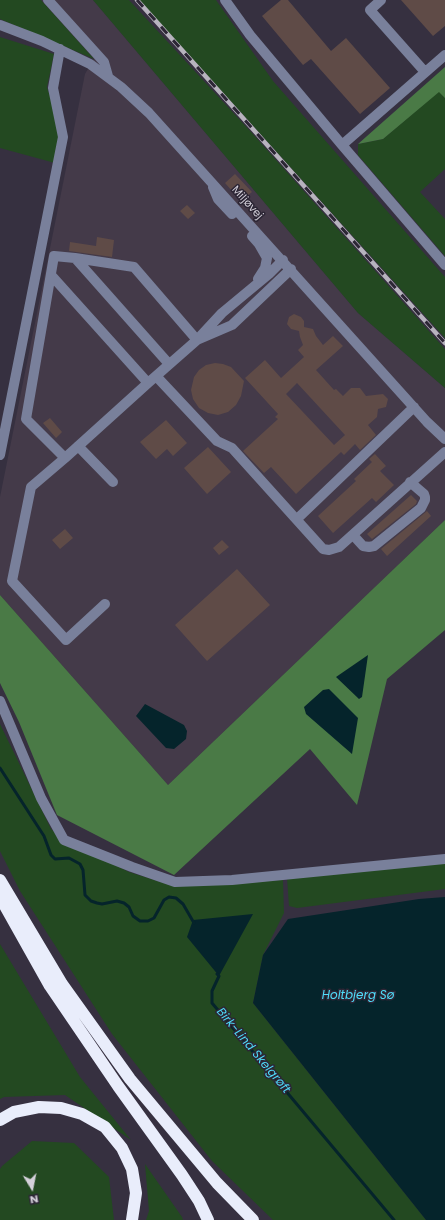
<!DOCTYPE html>
<html>
<head>
<meta charset="utf-8">
<style>
  body { margin:0 }
  #map { position:relative; width:445px; height:1220px; overflow:hidden; background:#363040; font-family:Poppins,sans-serif }
  canvas { display:block }
  .north { position:absolute; left:12px; top:1168px; width:40px; height:40px; -webkit-text-stroke:3px #2c2635; paint-order:stroke; rotate:170deg; font-size:11px; font-weight:700; line-height:16px; text-align:center; color:#d4d0da }
  .north::after { content:''; display:block; margin:auto; width:14px; height:18px; background:#d4d0da; clip-path:polygon(50% 0,100% 100%,50% 72%,0 100%) }
</style>
</head>
<body>
<div id="map">
<canvas width="445" height="1220"></canvas>
<div class="north">N</div>
</div>
<script>
const c = document.querySelector('canvas').getContext('2d');
c.lineJoin = 'round';
function fillPath(path, color) {
  c.fillStyle = color;
  c.fill(path, 'evenodd');
}
function shape(rows) {
  const path = new Path2D();
  for (const r of rows) {
    path.moveTo(r[0], r[1]);
    for (let i = 2; i < r.length; i += 2) path.lineTo(r[i], r[i + 1]);
  }
  return path;
}
function trace(path, color, width, dash) {
  c.strokeStyle = color;
  c.lineWidth = width;
  c.lineCap = dash ? 'butt' : 'round';
  c.setLineDash(dash || []);
  c.stroke(path);
}
function write(font, color, halo, rows, align = 'center') {
  c.font = font + ' Poppins,sans-serif';
  c.lineWidth = 3;
  c.setLineDash([]);
  c.textBaseline = 'middle';
  c.strokeStyle = halo;
  c.fillStyle = color;
  for (const [text, x, y, turn = 0] of rows) {
    c.save();
    c.translate(x, y);
    c.rotate((+turn || 0) * Math.PI / 180);
    c.textAlign = isNaN(turn) ? turn : align;
    if (halo) c.strokeText(text, 0, 0);
    c.fillText(text, 0, 0);
    c.restore();
  }
}
const industrial = shape([
  [41,0,93,0,358,313,445,388,445,520,168,785,0,595,0,497,85,74,94,59]
]);
const green = shape([
  [0,0,41,0,94,59,0,19],
  [93,0,129,0,252,133,445,349,445,388,358,313],
  [139,0,216,0,273,81,445,277,445,338],
  [0,37,54,54,47,87,63,137,55,163,0,148],
  [439,91,445,98,445,169,420,192,445,219,445,256,358,155,358,144,383,139],
  [0,724,51,829,64,840,129,872,173,886,283,880,284,913,263,955,253,1003,426,1220,273,1220,212,1161,112,1034,20,891,0,851],
  [445,863,445,889,297,908,289,906,287,878],
  [0,944,80,1077,131,1140,65,1095,4,1097,0,1099],
  [32,1141,74,1143,109,1177,114,1220,0,1220,0,1169,2,1166],
  [145,1164,182,1217,183,1220,146,1220,149,1211]
]);
const forest = shape([
  [445,67,445,98,439,92,383,139,358,144],
  [445,520,445,630,387,679,357,805,310,749,174,875,57,815,19,722,0,683,0,595,168,785]
]);
const water = shape([
  [368,655,362,697,359,699,336,677],
  [329,689,358,718,352,754,306,714,304,707,323,690],
  [145,704,184,725,187,731,186,739,174,749,166,748,136,716],
  [445,897,445,1220,426,1220,253,1003,263,955,288,919,419,899],
  [253,914,219,976,187,937,193,920]
]);
const stream = shape([
  [0,768,44,836,51,855,55,859,69,858,80,864,83,870,85,895,91,901,97,903,102,904,117,901,124,903,129,907,133,916,140,921,148,921,154,918,164,900,169,897,176,898,183,904,194,923],
  [217,974,219,976,212,991,212,1003,394,1220]
]);
const building = shape([
  [281,0,288,0,331,51,346,38,390,88,360,114,311,59,303,65,262,16],
  [401,0,445,0,445,26,433,36],
  [235,174,252,192,241,201,225,183],
  [187,205,195,213,188,219,180,211],
  [97,237,114,240,112,257,69,251,70,242,96,246],
  [294,314,301,317,304,321,304,327,313,329,316,336,323,345,333,336,343,346,316,370,334,390,336,389,343,396,351,388,360,388,366,396,383,394,388,399,386,407,378,409,377,417,368,425,376,435,360,450,355,444,344,455,341,452,296,494,271,467,264,473,243,451,278,419,275,417,278,414,245,378,265,360,281,378,304,357,298,350,303,345,300,337,299,331,291,329,287,324,289,317],
  [297,383,345,435,334,445,286,394],
  [215,363,223,364,231,367,244,381,241,396,236,405,228,412,218,415,208,413,199,408,193,399,191,390,194,377,199,370,206,365],
  [50,418,62,432,56,438,43,423],
  [166,420,187,443,173,456,167,449,156,459,140,442],
  [208,447,231,472,207,494,184,468],
  [375,454,386,466,380,471,394,485,376,502,372,498,333,533,318,516,356,481,354,479,372,462,369,459],
  [411,495,417,501,416,504,372,539,367,534],
  [427,511,431,516,387,556,381,549],
  [65,529,73,538,60,549,52,540],
  [222,540,229,547,219,555,213,548],
  [237,569,270,605,207,661,175,625]
]);
const minor = shape([
  [48,0,104,62,108,76],
  [225,0,250,35,342,145,445,265],
  [381,0,370,10,425,72],
  [0,25,42,41,90,64,121,87,149,113,427,422,445,439],
  [342,145,445,55],
  [213,187,218,199,232,214],
  [252,236,259,244,267,258,265,268,258,279],
  [75,258,169,364],
  [51,275,148,383],
  [156,376,217,441,232,448,323,549,329,550,339,547,445,452],
  [78,446,113,482],
  [0,455,63,137,53,88,60,49],
  [65,458,26,419,54,256,75,258,134,267,197,340,222,313,269,274,283,260],
  [297,519,414,407],
  [353,535,363,546,369,547,374,546,421,508,425,500,425,497,424,494,410,482],
  [105,604,66,640,12,581,31,487,65,458,148,383,197,340,232,325,291,269],
  [0,701,41,798,64,840,132,867,175,882,232,880,445,859]
]);
const highway = shape([
  [0,880,62,984,130,1079,217,1183,253,1220],
  [0,897,50,986,118,1086,182,1175,199,1201,208,1220],
  [0,1120,14,1112,39,1107,61,1108,82,1114,105,1127,122,1148,132,1169,136,1193,132,1220]
]);
const rail = shape([
  [137,0,445,343]
]);
const streetNames = [
  ["Miljøvej",247,203,48]
];
const waterNames = [
  ["Holtbjerg Sø",358,996],
  ["Birk-Lind Skelgrøft",253,1051,50]
];
fillPath(industrial, '#443a49');
fillPath(green, '#234921');
fillPath(forest, '#4a7a46');
fillPath(water, '#05242b');
trace(stream, '#05242b', 3);
fillPath(building, '#5f4b47');
trace(minor, '#79809b', 10);
trace(highway, '#e9edfb', 12);
trace(rail, '#b7b3be', 4.5);
trace(rail, '#2c2635', 3, [9]);
write('11px', '#d4d0da', '#2c2635', streetNames);
write('italic 12px', '#4edcf9', '#2c2635', waterNames);
</script>
</body>
</html>
